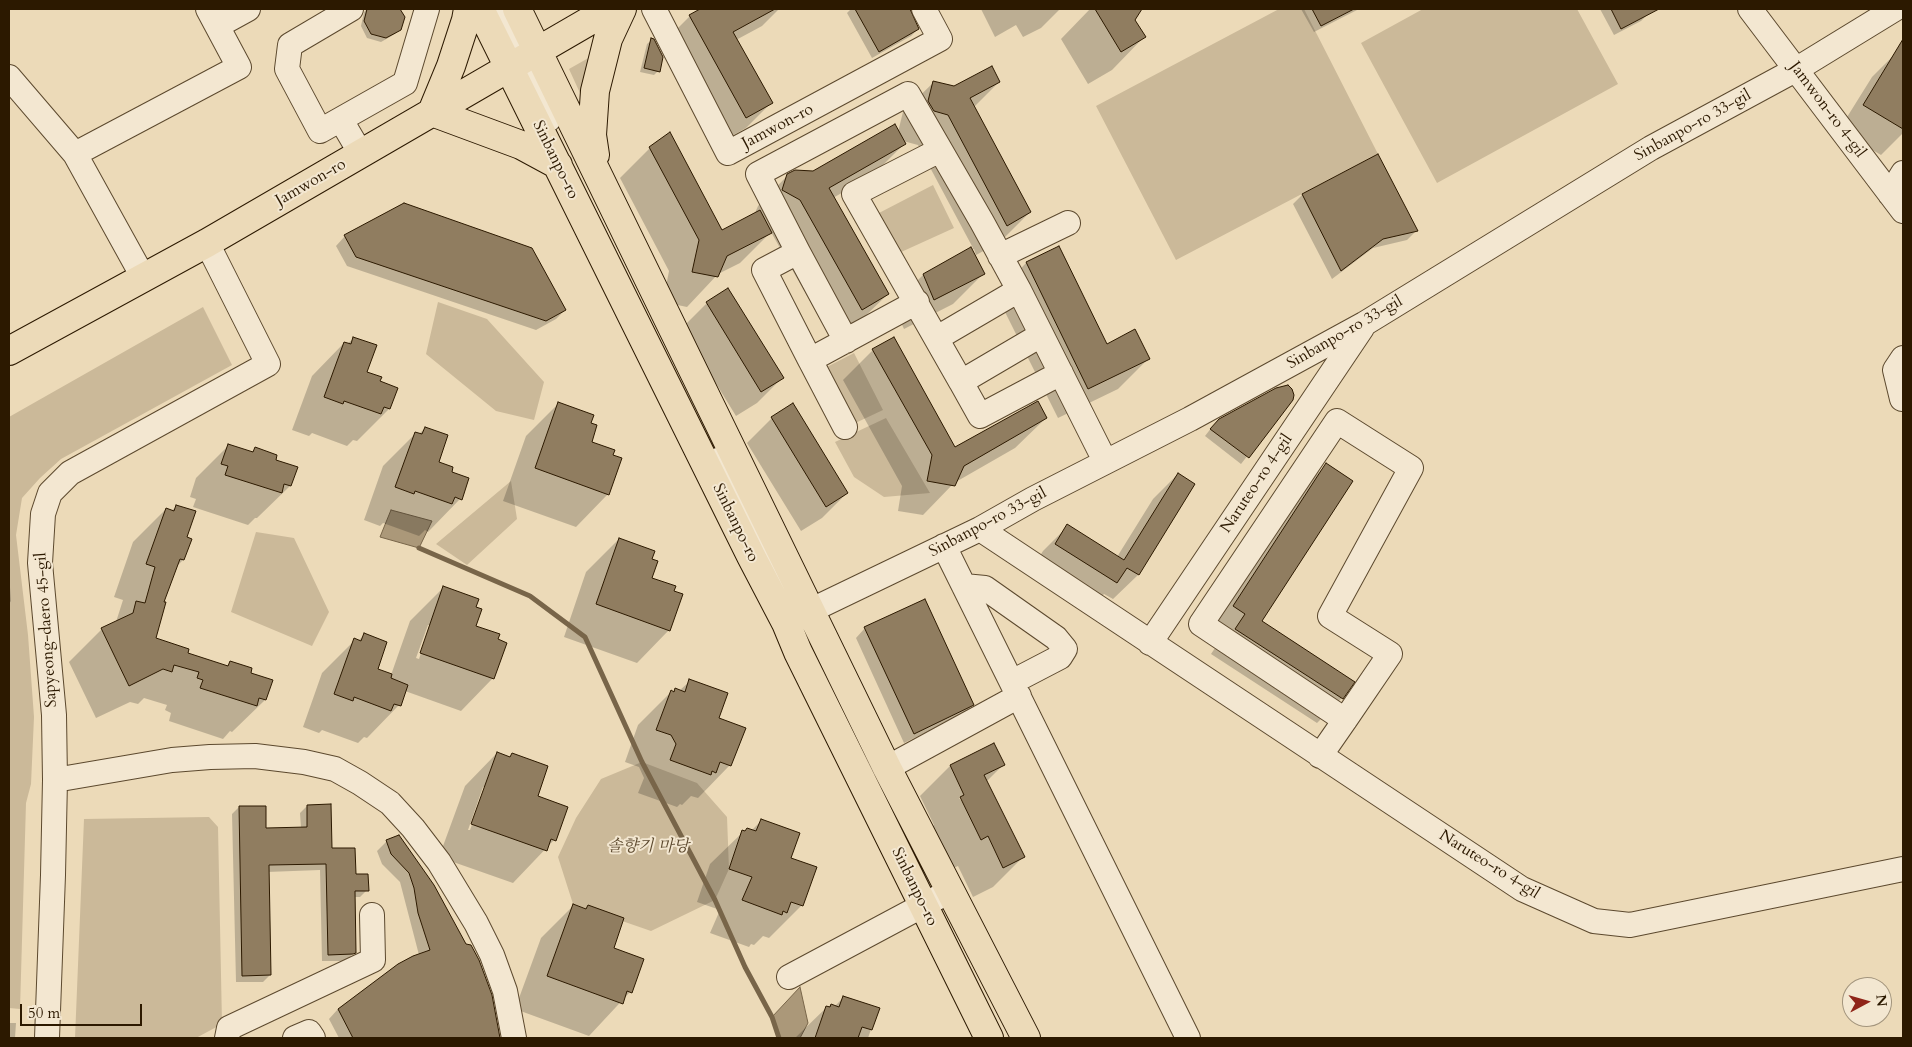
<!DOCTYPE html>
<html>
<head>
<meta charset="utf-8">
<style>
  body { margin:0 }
  #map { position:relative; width:1912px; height:1047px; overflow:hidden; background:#ecdab8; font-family:Cardo,serif }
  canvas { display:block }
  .frame { position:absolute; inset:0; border:10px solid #2c1900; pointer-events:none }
  .north { position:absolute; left:1842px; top:977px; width:50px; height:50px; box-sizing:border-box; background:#f3e7d1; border:1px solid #a3957d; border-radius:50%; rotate:84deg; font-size:14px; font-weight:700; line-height:20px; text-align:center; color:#2c1900 }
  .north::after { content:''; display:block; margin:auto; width:18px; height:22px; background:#8f2418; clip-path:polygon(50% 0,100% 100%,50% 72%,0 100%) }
  .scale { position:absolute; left:20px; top:1004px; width:122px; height:22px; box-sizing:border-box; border:2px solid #2c1900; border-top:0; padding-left:6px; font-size:15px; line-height:18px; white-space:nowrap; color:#2c1900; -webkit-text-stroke:4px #f3e7d1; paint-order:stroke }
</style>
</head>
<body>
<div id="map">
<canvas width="1912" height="1047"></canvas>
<div class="frame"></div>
<div class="north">N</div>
<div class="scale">50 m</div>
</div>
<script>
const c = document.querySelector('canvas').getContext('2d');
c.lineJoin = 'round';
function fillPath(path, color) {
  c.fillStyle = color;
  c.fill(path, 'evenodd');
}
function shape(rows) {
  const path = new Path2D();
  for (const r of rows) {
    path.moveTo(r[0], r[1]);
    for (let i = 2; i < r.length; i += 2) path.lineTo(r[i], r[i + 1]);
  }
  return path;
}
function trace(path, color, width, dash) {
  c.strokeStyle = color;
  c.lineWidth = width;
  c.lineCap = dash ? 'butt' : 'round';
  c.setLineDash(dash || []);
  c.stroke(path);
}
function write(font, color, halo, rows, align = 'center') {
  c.font = font + ' Cardo,"Noto Serif KR",serif';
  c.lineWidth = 4;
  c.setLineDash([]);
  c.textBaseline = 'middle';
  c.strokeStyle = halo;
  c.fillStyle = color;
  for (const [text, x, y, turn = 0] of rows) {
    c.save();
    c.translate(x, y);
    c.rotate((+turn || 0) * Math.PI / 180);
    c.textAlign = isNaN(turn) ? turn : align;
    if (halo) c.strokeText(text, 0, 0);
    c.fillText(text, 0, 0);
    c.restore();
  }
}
const green = shape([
  [1279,9,1304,9,1378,154,1176,260,1096,106],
  [1423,9,1577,9,1618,84,1437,183,1361,43],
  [599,52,585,104,569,69],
  [933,185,954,228,899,253,879,213],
  [438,302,487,319,544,382,534,420,496,411,426,354],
  [203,307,232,365,61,459,40,478,22,498,16,535,28,635,34,717,31,784,26,803,20,1009,9,1008,9,417],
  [854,353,883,410,849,426,821,370],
  [886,418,930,493,884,497,854,477,835,442],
  [511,481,517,519,467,565,436,544],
  [256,532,294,538,329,612,312,646,231,612],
  [642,762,697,783,727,817,729,869,715,900,651,931,573,904,558,857,576,818,601,779],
  [209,817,218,827,222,1024,196,1038,75,1038,84,819]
]);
const water = shape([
  [391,510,432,521,419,548,380,537,391,510],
  [800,987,808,1023,800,1038,779,1038,772,1017,800,987]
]);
const shadow = shape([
  [367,9,399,9,404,17,400,29,395,34,381,42,367,38,361,26,364,12],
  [702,9,779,9,762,26,736,40,771,103,746,128,721,142,665,41,690,16],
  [851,9,910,9,910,15,918,29,911,36,872,58,847,13],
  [981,9,1060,9,1041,28,1023,37,1016,25,995,37],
  [1090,9,1141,9,1134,20,1144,37,1112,70,1088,84,1061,39],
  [1301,9,1359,9,1314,32],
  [1600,9,1645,9,1648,14,1641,21,1614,35],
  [652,40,658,71,654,75,640,72,647,44],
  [1897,52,1903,56,1903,133,1881,155,1839,130,1872,77],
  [934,82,954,88,999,82,974,107,1030,212,1000,242,976,255,974,249,971,250,983,274,953,304,904,329,893,305,923,275,973,248,918,145,903,141,904,144,874,174,833,198,888,294,857,324,831,339,771,232,740,263,718,274,687,307,663,302,669,271,620,178,650,148,721,231,755,213,758,206,788,175,813,173,898,132,903,112],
  [1378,156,1416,231,1407,240,1373,248,1332,279,1293,204,1302,195],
  [345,236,565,310,556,319,536,330,347,266,336,246],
  [1059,248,1106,346,1148,359,1118,389,1058,418,996,294,1026,263],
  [707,303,782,378,757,403,736,416,682,328],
  [354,338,366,373,379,382,389,409,357,441,353,440,347,446,312,433,309,436,292,430,312,376,344,343,347,344],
  [873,350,955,448,1046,418,1015,448,954,483,923,515,898,511,902,486,843,380],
  [1292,399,1241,464,1205,436,1212,427],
  [558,404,589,424,590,443,608,494,576,527,503,501,526,436],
  [772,418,847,493,822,518,801,531,747,443],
  [425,428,437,463,450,473,460,499,428,532,425,530,419,536,383,523,380,526,364,520,383,466,416,433,419,434],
  [228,446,251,453,255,449,274,460,296,467,290,486,257,518,255,518,248,525,193,507,196,499,190,497,196,478],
  [1326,465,1260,622,1342,698,1317,723,1211,654,1221,639,1209,632,1301,490],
  [1178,474,1194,484,1138,575,1113,599,1104,594,1091,607,1031,570,1043,551,1068,526,1117,557,1153,499],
  [177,506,185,537,183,560,175,568,163,603,154,639,186,654,226,667,230,663,249,674,265,700,232,732,230,731,223,739,169,721,171,713,165,710,167,705,144,698,138,704,130,702,96,718,69,662,102,629,116,622,123,600,114,597,133,542,166,509,171,511],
  [619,539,650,559,651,578,672,592,669,630,637,663,564,637,586,572],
  [9,573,11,601,9,604],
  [443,588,475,627,493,678,461,711,405,691,399,705,367,738,364,737,358,743,322,730,319,733,303,727,322,673,355,640,358,641,364,635,376,670,391,675,410,621],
  [428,625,430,625,419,659,416,658],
  [865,628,973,704,964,714,904,743,856,638],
  [690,681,718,719,730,765,698,798,691,796,682,805,680,804,677,807,638,793,644,778,639,767,625,762,638,725,671,692,675,690,679,691],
  [497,753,509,758,512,754,536,797,554,840,513,883,439,857,465,786],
  [483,787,486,787,470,830,468,830],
  [1003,765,986,782,1023,857,993,887,973,897,958,866,951,869,931,828,934,825,920,796,950,766],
  [961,796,964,804,959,798],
  [307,806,331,850,367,890,360,897,354,897,355,952,345,961,322,961,320,870,267,872,270,975,263,982,236,982,232,814,239,807,265,829,301,828,300,813],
  [761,821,802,905,769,938,763,936,754,945,751,944,749,947,710,933,720,910,697,902,710,864,743,832,751,831],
  [387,841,466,945,490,995,499,1038,339,1038,329,1019,338,1009,419,955,400,882,382,864,377,851],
  [573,906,585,910,588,906,612,949,630,992,589,1036,515,1009,541,938],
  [843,998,878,1009,868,1038,795,1038,827,1007,831,1005,835,1006],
  [9,1023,16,1023,15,1038,9,1038]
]);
const stream = shape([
  [419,548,530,596,585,637,642,762,715,900,745,967,772,1017,779,1038]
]);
const building = shape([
  [367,9,400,9,405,17,401,30,386,38,371,34,364,21,367,9],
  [700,9,775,9,733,32,773,103,746,118,689,15,700,9],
  [855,9,910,9,919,29,879,52,855,9],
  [1095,9,1142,9,1135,20,1146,37,1121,52,1095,9],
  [1312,9,1354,9,1321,26,1312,9],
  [1611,9,1659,9,1621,29,1611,9],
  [651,38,654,39,663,57,660,72,644,68,651,38],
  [1903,39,1903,129,1863,105,1903,39],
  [992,66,1000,82,970,98,1031,212,1007,226,948,115,934,111,928,101,933,81,954,86,992,66],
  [895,124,906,144,829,188,889,294,862,310,800,200,782,190,787,174,795,170,813,171,895,124],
  [670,132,722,230,760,210,772,233,727,256,718,277,692,272,699,240,649,147,670,132],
  [1378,154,1418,231,1383,239,1341,271,1302,194,1378,154],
  [404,203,532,248,566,310,546,321,356,257,344,235,404,203],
  [1059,246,1107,344,1135,329,1150,359,1088,389,1026,262,1059,246],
  [971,247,985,274,934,300,923,274,971,247],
  [728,288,784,378,761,392,706,302,728,288],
  [353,337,377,345,367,372,382,377,380,381,398,388,390,409,384,407,381,414,344,401,343,404,324,397,344,342,351,344,353,337],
  [894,337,955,447,1038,401,1047,418,964,466,955,486,927,481,932,455,872,349,894,337],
  [1288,385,1292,389,1294,395,1293,400,1249,458,1210,429,1219,419,1276,388,1288,385],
  [558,402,594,415,591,423,597,425,592,442,615,450,613,455,622,458,609,495,535,468,558,402],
  [793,403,848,493,826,507,771,417,793,403],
  [425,427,448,435,439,462,453,467,452,472,469,478,462,500,455,497,452,504,415,491,414,494,395,487,415,432,422,434,425,427],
  [228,444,253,452,255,447,277,455,276,460,298,467,291,486,284,484,282,493,225,475,228,466,221,464,228,444],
  [1326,463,1353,481,1262,621,1355,682,1343,699,1235,629,1245,614,1233,606,1326,463],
  [1178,473,1195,484,1139,575,1127,568,1117,583,1055,544,1067,524,1124,560,1178,473],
  [176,505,196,511,187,537,192,539,184,560,180,559,164,602,166,602,156,638,189,649,188,653,228,666,230,661,252,668,251,673,273,680,266,700,259,698,257,706,200,688,203,680,197,678,199,672,174,665,172,672,163,669,129,686,101,628,133,613,136,601,145,603,155,567,146,564,166,508,174,511,176,505],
  [619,538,655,551,652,559,658,561,652,578,676,586,674,591,683,594,670,631,596,604,619,538],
  [443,586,479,599,476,607,482,609,476,626,500,634,498,639,507,643,494,679,420,653,443,586],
  [925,599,974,705,914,734,864,627,925,599],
  [364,633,387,642,378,669,392,674,391,678,408,685,401,706,394,704,391,711,354,697,353,701,334,694,354,638,361,641,364,633],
  [689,679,728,693,719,718,746,728,731,766,720,762,716,773,712,771,711,775,670,760,676,744,671,735,656,730,671,690,674,692,675,688,685,692,689,679],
  [994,743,1005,765,984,775,1025,857,1003,868,988,836,981,840,960,797,964,795,950,765,994,743],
  [497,752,510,757,512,753,548,766,538,796,568,807,556,841,551,839,547,851,471,824,497,752],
  [331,804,332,848,355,848,356,874,368,874,369,891,355,891,356,953,353,954,328,955,326,864,269,865,271,975,242,976,239,806,266,806,266,828,307,827,307,805,331,804],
  [761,819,800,833,791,858,817,867,803,906,791,902,787,913,783,911,782,915,742,900,752,877,729,869,742,830,745,831,747,828,756,831,761,819],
  [399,835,434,885,466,944,471,945,479,960,492,995,500,1038,353,1038,338,1009,398,964,413,956,430,950,418,913,414,888,409,873,391,854,386,840,399,835],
  [573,904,586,909,588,905,624,918,614,948,644,959,632,993,627,991,623,1004,547,976,573,904],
  [843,996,880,1008,872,1030,862,1027,858,1038,815,1038,826,1006,830,1007,831,1004,839,1007,843,996]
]);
const minor = shape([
  [351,9,290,45,287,69,320,131,405,83,427,9],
  [495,9,549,119],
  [654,9,728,153,940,39,924,9],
  [1750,9,1903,211],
  [217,26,248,9],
  [9,77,75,154,143,277],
  [341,120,361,154],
  [940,150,854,194,961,382,1041,335],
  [75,154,239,67,208,9],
  [1890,194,1903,173],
  [798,252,846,341],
  [1000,256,1068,223],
  [917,302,810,360,764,270,798,252,758,174,908,94,982,222,1019,290,1105,461],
  [937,338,1019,290],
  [810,360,845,427],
  [961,382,980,416,1061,373],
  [1902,399,1895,370,1903,358],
  [718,460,765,550,775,586],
  [980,529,1522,889,1594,921,1630,925,1903,869],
  [944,546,1188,1038],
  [964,586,985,588,1056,638,1065,649,1060,657,1012,682],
  [795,618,980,529,1033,499,1190,419,1364,324,1651,148,1797,69,1895,9],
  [1150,643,1362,328],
  [1320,756,1345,720,1390,654,1330,616,1411,468,1337,421,1201,624,1345,720],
  [887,768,1019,696],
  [55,780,172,760,210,757,255,756,304,762,335,769,360,783,390,803,413,828,439,862,476,923,492,955,505,991,514,1038],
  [789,977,950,891,941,876],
  [47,1038,53,875,55,780,54,715,40,563,43,514,50,493,70,473,268,364,207,243],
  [227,1038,229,1028,373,960,372,915],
  [295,1038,309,1032,313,1038]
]);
const major = shape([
  [480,9,751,556,786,623,798,652,989,1038],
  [517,9,887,768,1026,1038],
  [432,112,521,145,558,165],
  [432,112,451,66,466,20,468,9],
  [595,155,592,135,595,91,608,39,622,9],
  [9,351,207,243,610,9]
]);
const streetNames = [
  ["Jamwon-ro 4-gil",1827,110,53],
  ["Sinbanpo-ro 33-gil",1693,126,-29],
  ["Jamwon-ro",778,127,-28],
  ["Sinbanpo-ro",555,160,64],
  ["Jamwon-ro",311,183,-30],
  ["Sinbanpo-ro 33-gil",1345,333,-30],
  ["Naruteo-ro 4-gil",1257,484,-56],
  ["Sinbanpo-ro",735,523,64],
  ["Sinbanpo-ro 33-gil",988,523,-28],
  ["Sapyeong-daero 45-gil",47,630,-94],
  ["Naruteo-ro 4-gil",1489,865,32],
  ["Sinbanpo-ro",914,887,64]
];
const parkNames = [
  ["솔향기 마당",648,847]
];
fillPath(green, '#cbb999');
fillPath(water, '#ab9879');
trace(water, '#786549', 1);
fillPath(shadow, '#0003');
trace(stream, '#786549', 5);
fillPath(building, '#907d60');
trace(building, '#2c1900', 1);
trace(minor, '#5c492e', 26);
trace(major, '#2c1900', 30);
trace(minor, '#f3e7d1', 24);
trace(major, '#ecdab8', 28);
write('16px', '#2c1900', '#f3e7d1', streetNames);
write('italic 16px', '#5c492e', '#f3e7d1', parkNames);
</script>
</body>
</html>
